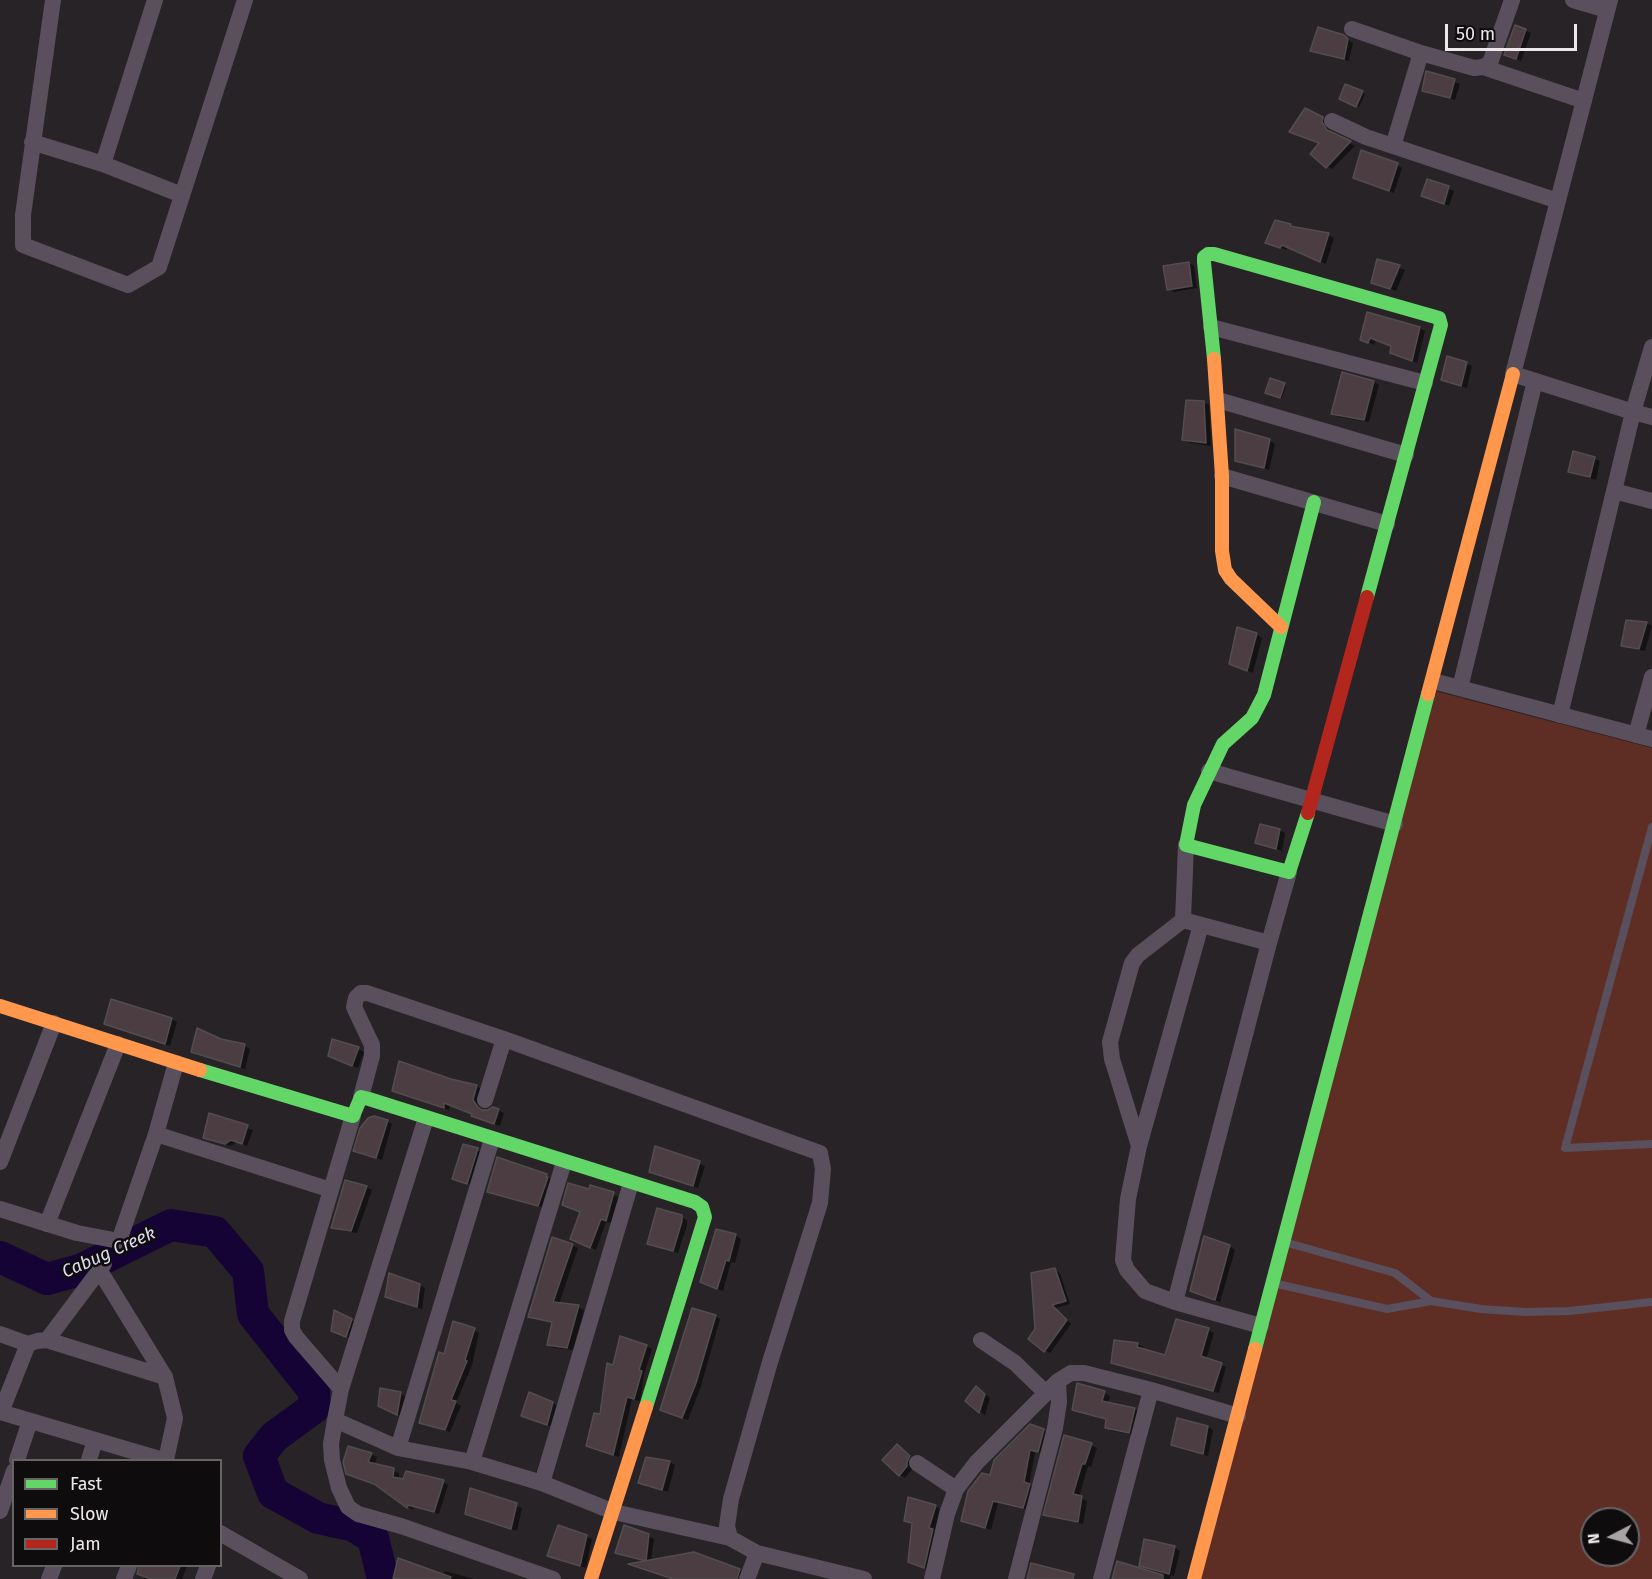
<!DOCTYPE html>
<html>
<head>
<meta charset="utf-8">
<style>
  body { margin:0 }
  #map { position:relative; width:1652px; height:1579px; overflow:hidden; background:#282326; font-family:"Fira Sans",sans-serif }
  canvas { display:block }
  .legend { position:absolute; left:12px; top:1459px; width:210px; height:108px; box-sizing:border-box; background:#0f0c0e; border:2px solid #686466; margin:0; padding:8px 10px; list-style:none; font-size:18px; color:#ede8eb }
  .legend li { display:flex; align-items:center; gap:12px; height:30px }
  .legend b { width:30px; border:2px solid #686466 }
  .north { position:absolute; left:1580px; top:1507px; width:60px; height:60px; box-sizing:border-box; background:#0f0c0e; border:2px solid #686466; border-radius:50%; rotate:264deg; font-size:16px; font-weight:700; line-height:24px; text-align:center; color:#ede8eb }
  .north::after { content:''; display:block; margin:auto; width:21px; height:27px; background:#a8a3a6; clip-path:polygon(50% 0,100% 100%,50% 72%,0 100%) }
  .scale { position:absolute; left:1445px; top:24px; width:132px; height:27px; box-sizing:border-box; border:3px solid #ede8eb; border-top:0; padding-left:8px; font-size:18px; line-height:21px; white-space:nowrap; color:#ede8eb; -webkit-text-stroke:4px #0f0c0e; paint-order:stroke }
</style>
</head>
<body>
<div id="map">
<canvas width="1652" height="1579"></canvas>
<ul class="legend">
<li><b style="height:8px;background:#63d668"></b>Fast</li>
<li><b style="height:8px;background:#ff974d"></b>Slow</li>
<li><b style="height:8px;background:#b3261e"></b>Jam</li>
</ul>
<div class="north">N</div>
<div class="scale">50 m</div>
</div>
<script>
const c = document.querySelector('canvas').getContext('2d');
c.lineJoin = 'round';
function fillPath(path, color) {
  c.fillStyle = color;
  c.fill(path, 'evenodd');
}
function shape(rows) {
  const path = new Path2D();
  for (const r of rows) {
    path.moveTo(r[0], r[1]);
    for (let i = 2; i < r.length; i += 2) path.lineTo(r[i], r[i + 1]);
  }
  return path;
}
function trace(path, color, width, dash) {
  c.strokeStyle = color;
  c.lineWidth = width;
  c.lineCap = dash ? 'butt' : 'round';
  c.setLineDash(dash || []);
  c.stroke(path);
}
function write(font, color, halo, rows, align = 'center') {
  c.font = font + ' "Fira Sans",sans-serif';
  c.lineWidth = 5;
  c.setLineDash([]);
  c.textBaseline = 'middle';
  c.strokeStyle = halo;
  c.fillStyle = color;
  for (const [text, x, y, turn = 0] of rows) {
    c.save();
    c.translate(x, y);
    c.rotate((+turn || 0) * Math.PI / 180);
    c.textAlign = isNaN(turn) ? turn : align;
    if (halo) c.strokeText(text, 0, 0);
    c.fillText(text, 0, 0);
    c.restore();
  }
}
const green = shape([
  [1435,691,1652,748,1652,1579,1200,1579],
  [1592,1519,1628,1519,1628,1555,1592,1555]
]);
const shadow = shape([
  [1515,26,1531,33,1521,61,1511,57],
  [1343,36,1353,43,1349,61,1311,50],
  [1428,73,1460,84,1455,100,1424,90],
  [1346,85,1365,94,1359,107,1341,98],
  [1305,110,1328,121,1327,127,1332,134,1355,146,1332,169,1327,166,1320,144,1291,132],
  [1397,165,1402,168,1394,193,1361,181],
  [1428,181,1454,191,1449,206,1423,196],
  [1276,222,1328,235,1334,238,1326,264,1288,247,1286,250,1273,245],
  [1379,261,1405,270,1396,291,1372,282],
  [1189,263,1194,266,1197,288,1174,292,1169,289],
  [1420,328,1425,331,1417,363,1397,355,1392,346,1376,340,1374,345,1362,339],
  [1449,357,1472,366,1467,388,1448,382],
  [1374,382,1379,385,1369,422,1338,417,1333,414],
  [1284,385,1286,386,1282,398,1269,393],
  [1203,402,1209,405,1211,446,1190,443,1184,439],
  [1270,441,1275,444,1269,470,1237,460],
  [1574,453,1600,461,1596,480,1569,471],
  [1646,623,1652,626,1645,651,1629,648,1623,645],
  [1256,634,1262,638,1253,673,1237,666],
  [1279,830,1285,833,1282,851,1257,842],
  [171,1019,177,1022,170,1046,105,1023],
  [220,1040,245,1046,250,1049,245,1069,192,1052],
  [358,1049,364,1052,358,1068,336,1059],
  [450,1080,476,1086,482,1090,478,1104,483,1112,488,1112,493,1108,504,1113,500,1126,478,1119,473,1114,450,1105,449,1110,393,1090],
  [210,1115,253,1130,247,1146,237,1142,231,1146,204,1137],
  [387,1121,392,1124,382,1160,355,1151],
  [464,1145,483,1153,473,1186,454,1179],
  [656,1148,705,1166,698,1188,651,1172],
  [498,1159,552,1179,544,1208,489,1191],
  [366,1187,372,1190,357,1233,338,1230,332,1227],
  [591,1187,619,1197,612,1223,606,1222,596,1250,578,1242,581,1213,569,1208,591,1191],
  [681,1217,687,1220,687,1225,678,1253,649,1244],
  [735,1235,741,1239,735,1263,731,1262,723,1291,707,1285],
  [572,1245,578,1248,559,1304,578,1307,584,1310,573,1350,554,1348,548,1345,553,1323,530,1316],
  [1229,1246,1235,1250,1220,1302,1198,1294],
  [1054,1269,1060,1273,1070,1304,1056,1308,1071,1324,1050,1353,1045,1350,1037,1329],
  [419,1285,425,1288,422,1309,387,1297],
  [715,1316,720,1319,701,1386,688,1420,668,1413],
  [351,1320,357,1323,352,1339,338,1334],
  [474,1330,479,1333,472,1365,456,1403,461,1406,450,1432,426,1425,421,1422,445,1356],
  [1208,1330,1214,1333,1206,1360,1226,1367,1219,1393,1118,1365,1113,1362,1137,1344,1143,1347,1142,1350,1166,1357],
  [646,1346,652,1349,644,1374,640,1401,632,1399,619,1457,593,1449,587,1445,601,1416,614,1367],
  [382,1390,401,1394,406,1397,403,1417,385,1409],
  [982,1391,990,1398,985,1415,967,1401],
  [1104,1393,1110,1396,1108,1403,1135,1409,1140,1413,1134,1435,1112,1431,1106,1427,1107,1420,1074,1409],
  [552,1403,558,1406,552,1427,529,1418],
  [1208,1427,1213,1430,1208,1456,1179,1447],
  [1043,1430,1049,1433,1043,1454,1035,1452,1029,1485,1035,1488,1029,1510,998,1503,991,1530,962,1520],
  [1091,1445,1097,1448,1091,1467,1088,1466,1079,1497,1087,1501,1083,1524,1051,1517,1045,1514],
  [898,1446,915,1460,912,1469,905,1478,900,1475],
  [371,1454,377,1457,374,1465,399,1473,399,1480,443,1482,448,1485,439,1514,413,1507,413,1510,378,1485,354,1476],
  [647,1458,670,1462,675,1465,668,1492,640,1483],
  [472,1490,522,1508,517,1531,467,1514],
  [935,1506,940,1509,929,1570,915,1565,913,1524,906,1521],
  [559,1527,592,1539,586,1568,555,1558],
  [648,1536,654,1539,651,1561,739,1570,744,1573,742,1579,674,1579,648,1562,617,1552],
  [1145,1541,1174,1547,1180,1551,1174,1576,1171,1575,1170,1579,1113,1579,1140,1570],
  [148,1566,187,1566,182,1579,144,1579],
  [445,1571,474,1579,395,1579,443,1576]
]);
const river = shape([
  [0,1257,47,1279,80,1270,171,1225,215,1232,248,1271,253,1314,314,1391,315,1407,274,1437,259,1456,273,1493,318,1518,354,1526,373,1538,383,1579]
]);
const building = shape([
  [1515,25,1526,29,1516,59,1504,55,1515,25],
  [1318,27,1344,35,1348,39,1344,59,1310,51,1318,27],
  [1426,71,1455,79,1450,98,1422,91,1426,71],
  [1345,84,1363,91,1356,107,1339,99,1345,84],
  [1305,108,1323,117,1322,122,1327,130,1351,141,1326,168,1310,154,1319,143,1289,132,1305,108],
  [1361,150,1398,163,1389,191,1353,178,1361,150],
  [1427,179,1449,186,1444,204,1421,196,1427,179],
  [1275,220,1291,224,1290,226,1329,233,1320,262,1282,245,1280,248,1265,243,1275,220],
  [1377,259,1400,265,1390,289,1371,283,1377,259],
  [1189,262,1192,286,1167,290,1163,266,1189,262],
  [1367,312,1420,327,1412,361,1390,353,1391,346,1370,338,1368,343,1360,340,1367,312],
  [1447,356,1467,362,1461,386,1441,380,1447,356],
  [1342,372,1374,381,1364,420,1331,414,1342,372],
  [1270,378,1285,383,1280,398,1265,393,1270,378],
  [1186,400,1204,401,1206,443,1182,440,1186,400],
  [1235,429,1270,439,1264,468,1235,461,1235,429],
  [1573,451,1595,457,1590,477,1568,472,1573,451],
  [1626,620,1647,622,1639,649,1621,646,1626,620],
  [1237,627,1257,633,1247,671,1229,664,1237,627],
  [1260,824,1280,829,1276,849,1255,843,1260,824],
  [111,999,172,1018,165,1044,104,1024,111,999],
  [197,1028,221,1039,245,1044,240,1067,191,1052,197,1028],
  [332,1039,359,1047,352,1066,328,1056,332,1039],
  [399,1061,451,1079,477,1085,473,1100,478,1107,482,1110,488,1110,493,1107,499,1109,494,1124,471,1116,472,1114,444,1103,444,1108,392,1091,399,1061],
  [209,1113,248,1125,242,1144,231,1140,225,1144,203,1138,209,1113],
  [374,1116,388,1120,376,1158,353,1151,360,1128,368,1118,374,1116],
  [463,1144,478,1148,467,1184,452,1179,463,1144],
  [655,1146,700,1161,693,1186,649,1172,655,1146],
  [497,1157,547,1174,546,1177,548,1177,538,1206,487,1192,497,1157],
  [345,1180,367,1186,351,1231,331,1228,345,1180],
  [568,1183,589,1189,590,1185,614,1192,606,1221,601,1219,590,1248,570,1239,580,1212,562,1205,568,1183],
  [657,1208,682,1215,682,1221,673,1251,647,1244,657,1208],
  [716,1229,736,1234,729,1261,726,1260,717,1289,700,1282,716,1229],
  [1204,1236,1230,1245,1215,1300,1190,1291,1204,1236],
  [552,1237,573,1244,553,1302,579,1305,567,1348,547,1345,552,1322,528,1317,552,1237],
  [1055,1268,1066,1301,1052,1305,1067,1320,1044,1352,1028,1339,1035,1329,1031,1273,1055,1268],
  [389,1273,420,1284,417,1307,385,1297,389,1273],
  [692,1308,716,1315,696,1383,682,1418,660,1410,692,1308],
  [334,1310,352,1319,346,1337,331,1331,334,1310],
  [1176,1319,1209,1328,1201,1356,1222,1363,1213,1391,1111,1363,1114,1340,1138,1343,1137,1347,1165,1355,1176,1319],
  [453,1321,475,1328,465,1360,467,1361,451,1400,456,1401,445,1430,419,1423,439,1352,444,1354,453,1321],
  [620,1336,647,1345,639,1370,642,1371,634,1399,627,1397,613,1455,586,1446,594,1413,600,1414,607,1363,613,1365,620,1336],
  [1077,1383,1105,1391,1102,1401,1135,1408,1129,1433,1105,1428,1106,1419,1072,1410,1077,1383],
  [976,1386,985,1394,979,1413,965,1401,976,1386],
  [380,1388,401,1392,397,1415,378,1406,380,1388],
  [529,1392,553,1402,547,1425,521,1416,529,1392],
  [1177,1418,1208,1426,1203,1454,1171,1445,1177,1418],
  [1030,1424,1044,1429,1038,1452,1030,1450,1024,1482,1030,1484,1023,1508,993,1501,985,1528,961,1521,968,1491,982,1473,990,1475,994,1460,1030,1424],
  [1064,1435,1092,1443,1085,1464,1082,1464,1073,1494,1082,1496,1078,1522,1043,1515,1064,1435],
  [897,1444,910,1456,907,1462,907,1466,899,1476,882,1460,897,1444],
  [348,1446,372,1453,368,1462,394,1468,393,1477,403,1479,406,1471,444,1480,434,1512,408,1505,407,1508,374,1484,346,1474,343,1462,348,1446],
  [646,1457,670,1461,662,1490,638,1483,646,1457],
  [470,1488,517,1503,511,1529,465,1514,470,1488],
  [908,1497,936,1505,929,1528,933,1529,924,1568,908,1562,912,1523,904,1521,908,1497],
  [558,1525,587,1535,580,1566,547,1556,558,1525],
  [624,1525,649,1534,646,1561,615,1553,624,1525],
  [1144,1539,1175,1546,1169,1574,1139,1566,1144,1539],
  [694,1552,740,1569,737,1579,673,1579,628,1564,694,1552],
  [398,1558,451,1577,450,1579,393,1579,398,1558],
  [1117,1561,1163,1575,1163,1579,1112,1579,1117,1561],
  [1031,1563,1074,1574,1073,1579,1027,1579,1031,1563],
  [139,1566,180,1566,175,1579,151,1579,137,1574,139,1566]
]);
const lane = shape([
  [1652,827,1565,1148,1652,1144],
  [1284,1242,1395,1273,1431,1301],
  [1273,1283,1387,1309,1431,1301,1481,1309,1525,1312,1569,1311,1652,1302]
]);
const street = shape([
  [53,0,23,215,23,245,128,285,159,267,245,0],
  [1573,0,1607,10],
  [1610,0,1513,374,1633,412,1652,347],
  [1352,29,1421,53],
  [1483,67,1584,101],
  [1332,121,1366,137,1558,201],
  [32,142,103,164,182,195],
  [1393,146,1421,53,1474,68,1483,67,1490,63,1512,0],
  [103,164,155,0],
  [1211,327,1425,383],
  [1218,400,1406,455],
  [1222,476,1387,524],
  [1614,491,1652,501],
  [1433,681,1652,739],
  [1460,688,1535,381],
  [1560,715,1633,412,1652,417],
  [1636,735,1652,677],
  [1209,771,1395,824],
  [1186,845,1183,920,1269,943,1289,872],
  [176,1063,156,1134,331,1190],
  [361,1097,372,1056,372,1045,354,1007,356,998,361,993,367,993,504,1039,820,1153,823,1169,820,1203,770,1362,731,1499,727,1526,730,1538],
  [485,1100,504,1039],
  [353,1116,292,1321,292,1330,296,1337,341,1389,335,1420,398,1448,472,1462,542,1483,614,1512,730,1538,757,1553,864,1579],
  [1139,1146,1112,1059,1110,1042,1132,963,1138,955,1183,920],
  [0,1162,54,1023],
  [0,1209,77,1233,119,1241,156,1134],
  [47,1224,118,1044],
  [100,1271,165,1377,175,1418,166,1460],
  [1175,1302,1145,1291,1127,1270,1123,1260,1128,1199,1139,1146,1201,925],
  [1261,1326,1175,1302,1269,943],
  [0,1334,28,1344],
  [47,1340,104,1264],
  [981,1340,1015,1363,1046,1393],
  [341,1389,426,1118],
  [0,1412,163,1460],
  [1,1412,28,1344,37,1341,47,1340,165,1377],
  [335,1420,331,1444,332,1460,339,1488,348,1507,358,1514,401,1526,553,1579],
  [398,1448,492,1139],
  [17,1460,30,1421],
  [89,1460,95,1440],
  [472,1462,564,1162],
  [917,1463,956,1489],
  [542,1483,631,1183],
  [0,1511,14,1471],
  [220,1533,300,1579],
  [49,1579,54,1566],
  [124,1579,129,1566],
  [203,1579,208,1566],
  [747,1579,757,1553],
  [932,1579,947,1514,956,1489,977,1462,1058,1381],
  [1016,1579,1055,1428,1059,1402,1058,1381,1071,1373,1084,1373,1151,1390,1238,1416],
  [1101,1579,1151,1390]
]);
const fast = shape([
  [1214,359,1204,262,1204,257,1208,254,1214,254,1439,318,1441,325,1367,597],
  [1308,813,1289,872,1186,845,1194,805,1223,744,1252,718,1264,695,1314,502],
  [200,1070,353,1116,361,1097,369,1099,695,1202,702,1207,705,1217,646,1407],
  [1255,1349,1428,694]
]);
const slow = shape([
  [1214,359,1222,476,1222,551,1225,570,1231,579,1281,627],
  [1428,694,1513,374],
  [0,1006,200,1070],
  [591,1579,646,1407],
  [1194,1579,1255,1349]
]);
const jam = shape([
  [1308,813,1367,597]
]);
const waterNames = [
  ["Cabug Creek",109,1253,-24]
];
fillPath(green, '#5e2d24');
fillPath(shadow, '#0007');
trace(river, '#160335', 32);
fillPath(building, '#4c3d42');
trace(building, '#524d4f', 1.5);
trace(lane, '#5a505d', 8);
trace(street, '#5a505d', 16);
trace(fast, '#63d668', 14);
trace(slow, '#ff974d', 14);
trace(jam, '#b3261e', 14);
write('italic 18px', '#dedbef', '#0f0c0e', waterNames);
</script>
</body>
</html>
